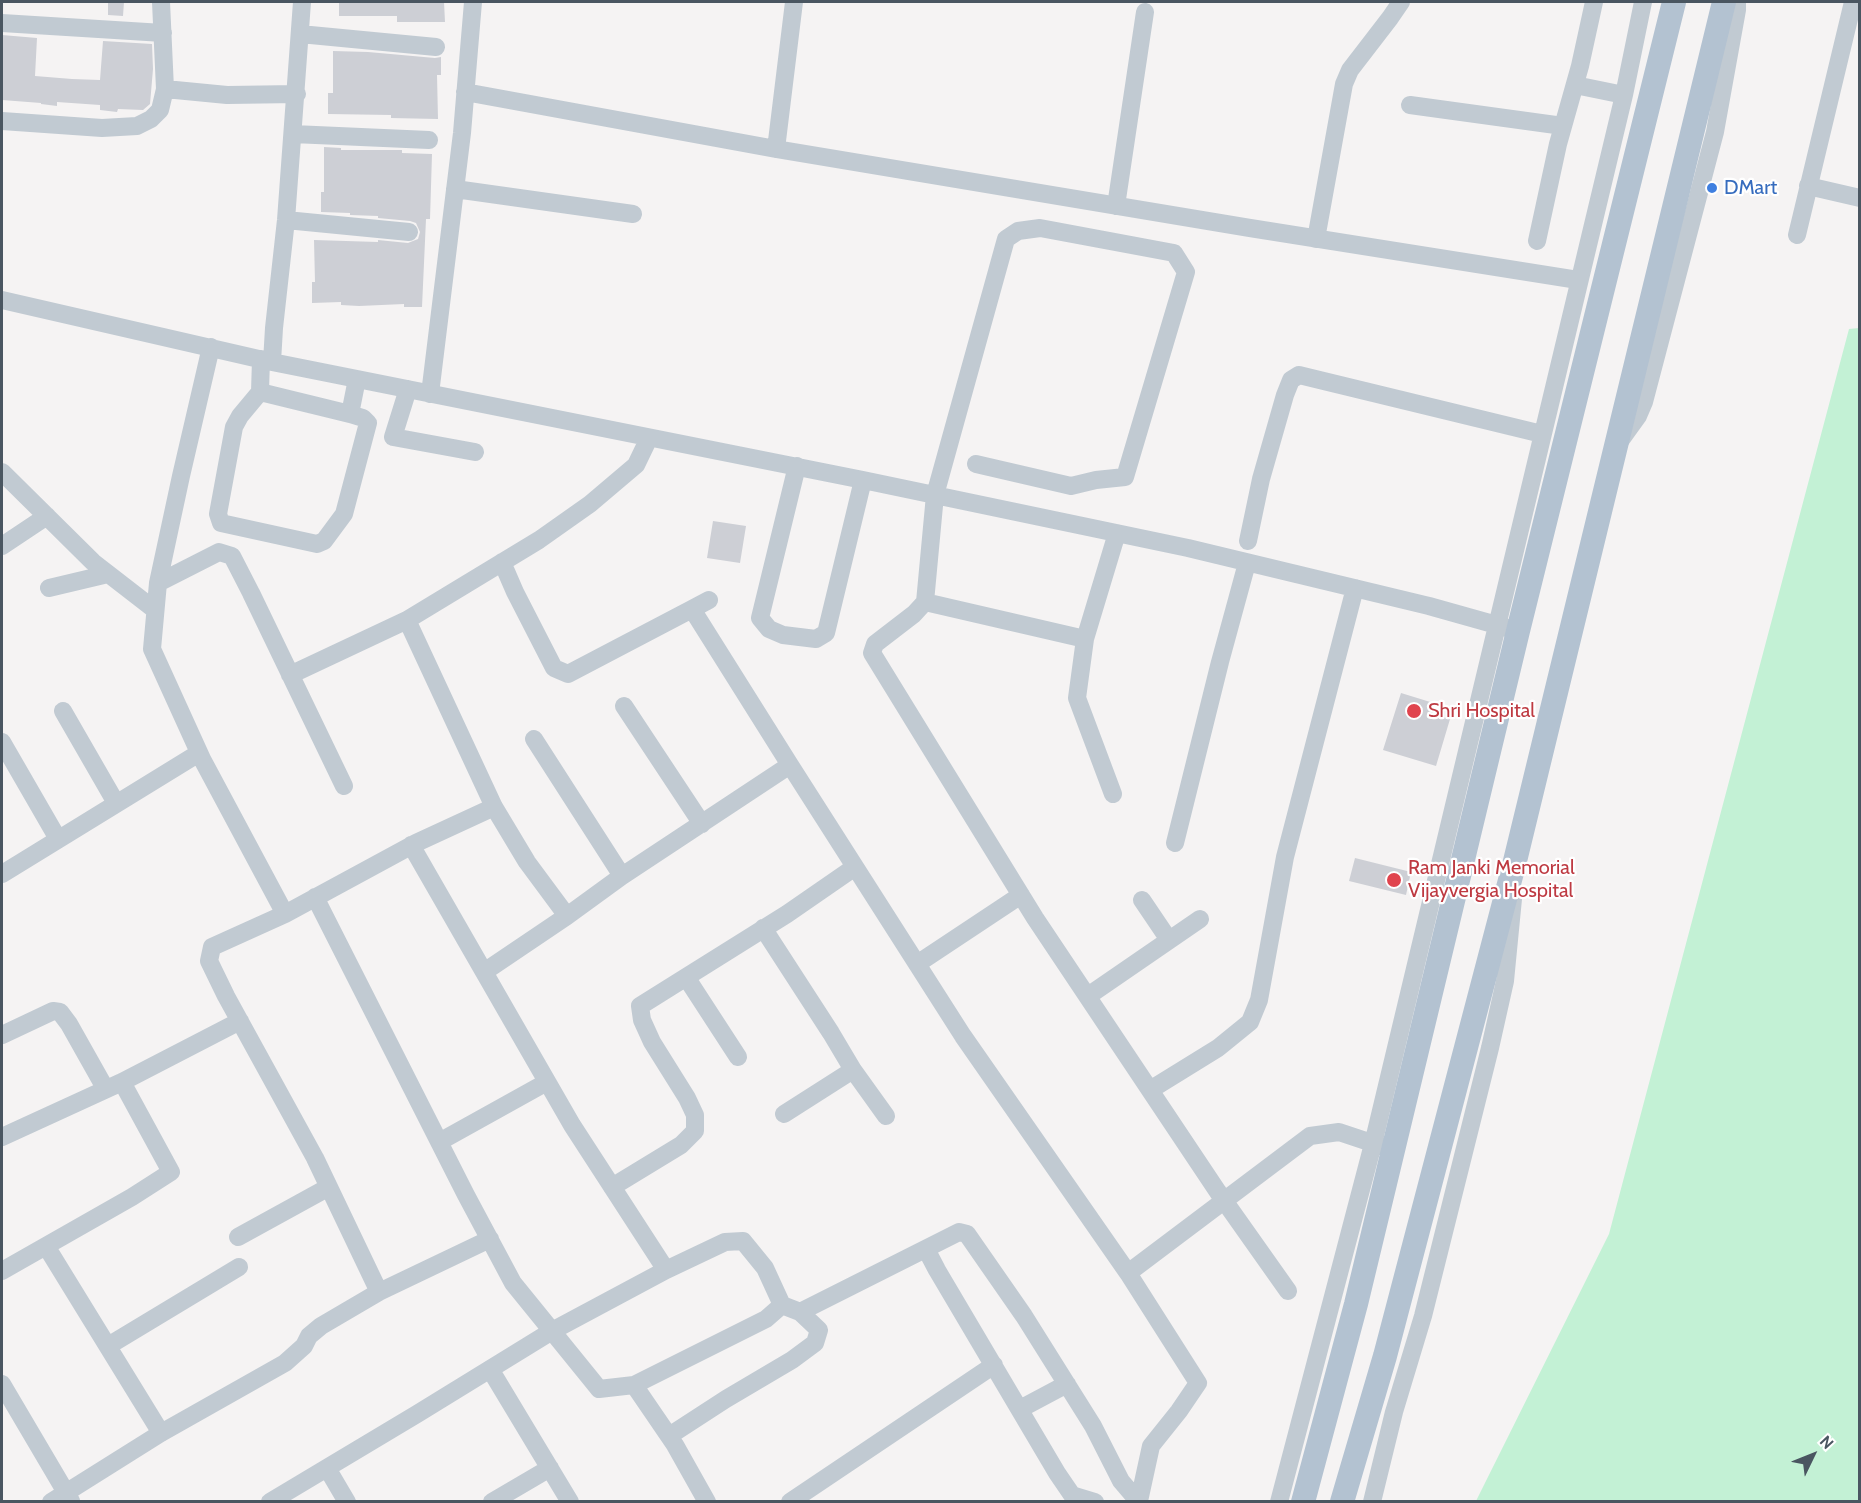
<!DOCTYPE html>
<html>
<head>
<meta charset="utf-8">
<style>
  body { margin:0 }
  #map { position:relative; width:1861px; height:1503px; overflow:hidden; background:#f5f3f3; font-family:Cabin,sans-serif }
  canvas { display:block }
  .frame { position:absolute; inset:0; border:3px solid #4a5661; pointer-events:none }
  .north { position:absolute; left:1783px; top:1425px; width:60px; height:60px; -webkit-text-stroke:4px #fff; paint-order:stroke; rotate:47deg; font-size:16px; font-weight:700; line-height:24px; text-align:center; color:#4a5661 }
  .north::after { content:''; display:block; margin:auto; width:21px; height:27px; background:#4a5661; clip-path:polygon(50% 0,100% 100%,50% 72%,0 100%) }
</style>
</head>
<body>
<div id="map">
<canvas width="1861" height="1503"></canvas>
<div class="frame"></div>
<div class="north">N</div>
</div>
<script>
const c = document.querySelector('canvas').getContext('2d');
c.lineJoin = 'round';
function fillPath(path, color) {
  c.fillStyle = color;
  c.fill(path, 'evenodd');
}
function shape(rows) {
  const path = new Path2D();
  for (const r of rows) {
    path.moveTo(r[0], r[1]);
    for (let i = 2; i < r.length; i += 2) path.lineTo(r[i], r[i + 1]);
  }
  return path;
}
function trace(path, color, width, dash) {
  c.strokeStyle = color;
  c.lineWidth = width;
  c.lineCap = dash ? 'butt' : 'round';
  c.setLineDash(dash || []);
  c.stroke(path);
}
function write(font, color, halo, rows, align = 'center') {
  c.font = font + ' Cabin,sans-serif';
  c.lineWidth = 4.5;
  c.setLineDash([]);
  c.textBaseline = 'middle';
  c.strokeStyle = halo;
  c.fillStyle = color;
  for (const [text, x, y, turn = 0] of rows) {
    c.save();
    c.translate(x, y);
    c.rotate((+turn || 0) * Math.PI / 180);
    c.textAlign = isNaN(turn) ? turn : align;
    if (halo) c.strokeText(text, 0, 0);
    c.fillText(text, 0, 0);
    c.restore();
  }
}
const green = shape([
  [1859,328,1859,1501,1476,1501,1609,1234,1849,329]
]);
const building = shape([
  [108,2,124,2,123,16,108,15],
  [339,2,444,2,445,22,397,22,397,16,339,16],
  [2,35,37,38,35,76,72,79,100,80,103,41,152,44,153,69,150,104,143,110,118,109,117,112,100,110,100,105,57,102,57,106,41,104,41,103,2,100],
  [333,51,368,52,435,58,441,57,441,75,437,75,438,119,391,118,391,115,328,114,328,93,333,93],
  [324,147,341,148,341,150,402,150,402,153,432,154,430,219,426,219,422,307,404,307,404,304,359,306,341,305,341,302,312,303,312,282,315,282,314,240,378,242,378,240,408,243,418,239,420,232,416,223,410,221,378,218,378,216,350,215,350,213,321,212,321,192,324,192],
  [713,521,746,526,740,563,707,558],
  [1401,693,1453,709,1436,766,1383,750],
  [1355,858,1411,872,1406,895,1349,881]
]);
const minor = shape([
  [2,23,163,33],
  [300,34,436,47],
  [1575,85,1624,95],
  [165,89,227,95,297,94],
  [465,92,776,149,1250,228,1578,280],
  [1410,105,1563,126],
  [2,121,102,128,137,126,151,119,160,110,165,89,161,2],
  [293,134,429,140],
  [776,149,794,2],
  [1808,186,1860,198],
  [455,189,633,214],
  [1116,206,1145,12],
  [286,220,409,232],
  [1797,235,1853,2],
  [1316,239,1344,84,1350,70,1390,18,1401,2],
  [1537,241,1558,144,1580,66,1594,2],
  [2,300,272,362,863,480,1188,548,1429,606,1518,631],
  [211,347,181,476,158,583,152,649,202,759,285,914],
  [261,359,260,392,240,416,234,427,218,514,221,523,317,544,324,541,344,514,368,423,363,418,350,414],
  [272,362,274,328,286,220,302,2],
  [408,389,393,437,475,452],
  [260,392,350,414,357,379],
  [430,394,462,133,473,2],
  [1620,441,1638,416,1644,402,1715,132,1737,10,1737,2],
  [976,464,1071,486,1096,480,1125,477,1186,272,1174,253,1040,228,1018,231,1006,239,935,495,925,602,914,614,875,644,872,653,1035,918,1218,1192,1288,1291],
  [797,466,760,618,769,629,783,635,816,639,826,633,863,480],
  [2,472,93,562,155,610],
  [1248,541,1261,479,1285,395,1291,380,1299,375,1542,434],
  [2,546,47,516],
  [502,562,515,592,554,668,568,674,692,609,790,765,963,1036,1128,1273,1198,1383,1179,1411,1151,1446,1139,1501],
  [158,583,219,552,232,556,251,593,344,786],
  [49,588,108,574],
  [925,602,1085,639],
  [692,609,709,600],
  [407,620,494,807,527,862,567,916],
  [290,675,407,620,539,540,590,504,636,465,649,438],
  [624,706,702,824],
  [63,711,116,803],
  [534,739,622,876],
  [2,742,58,839],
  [1113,794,1077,698,1085,639,1117,533],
  [1175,843,1220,662,1247,563],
  [411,845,572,1125,666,1270],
  [2,874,199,753],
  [315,897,466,1195,513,1283,599,1389,634,1385,766,1319,782,1305],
  [1142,900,1169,940],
  [763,928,831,1033,853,1070,784,1114],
  [917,964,1021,895],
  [484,972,567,916,622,876,790,765],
  [686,977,738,1057],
  [1088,996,1200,919],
  [2,1035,53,1011,60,1012,69,1024,105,1088],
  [853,1070,886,1116],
  [1150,1090,1218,1048,1250,1022,1259,1000,1285,857,1355,588],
  [2,1137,122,1082,240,1021],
  [439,1142,547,1082],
  [612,1187,681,1145,695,1131,695,1115,687,1098,652,1042,642,1020,640,1006,787,914,855,867],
  [238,1237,329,1187],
  [490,1239,379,1292,315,1158,226,996,209,961,212,947,285,914,416,843,494,807],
  [46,1246,161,1433],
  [926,1249,937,1270,1057,1473,1072,1495,1095,1502],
  [2,1271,132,1197,171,1172,122,1082],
  [1128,1273,1310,1136,1339,1132,1384,1147],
  [800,1312,959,1232,967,1234,1024,1316,1093,1426,1121,1481,1139,1502],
  [108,1346,239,1267],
  [490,1369,570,1502],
  [2,1384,71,1501],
  [634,1385,675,1445,707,1502],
  [1020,1409,1067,1384],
  [327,1468,347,1502],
  [51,1502,161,1433,285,1363,304,1346,309,1336,321,1326,379,1292],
  [270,1502,417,1414,552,1331,666,1270,725,1242,743,1241,765,1268,782,1305,800,1312,819,1330,815,1343,792,1360,726,1399,669,1436],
  [492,1502,550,1468],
  [790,1502,994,1365],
  [1279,1502,1373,1144,1624,95,1643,2],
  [1372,1502,1394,1412,1423,1316,1490,1048,1505,981,1513,899]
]);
const major = shape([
  [1303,1502,1356,1304,1518,631,1674,2],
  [1342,1502,1385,1356,1515,861,1724,2]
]);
const markers = [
  [1712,188,6,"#3f7fe0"],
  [1414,711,8,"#e0444e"],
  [1394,880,8,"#e0444e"]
];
const shopNames = [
  ["DMart",1724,188]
];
const healthNames = [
  ["Shri Hospital",1428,711],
  ["Ram Janki Memorial",1408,868],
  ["Vijayvergia Hospital",1408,891]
];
fillPath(green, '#c3f1d5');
fillPath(building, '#cdcfd5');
trace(minor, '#c1cad2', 18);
trace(major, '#b3c2d1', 24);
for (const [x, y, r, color] of markers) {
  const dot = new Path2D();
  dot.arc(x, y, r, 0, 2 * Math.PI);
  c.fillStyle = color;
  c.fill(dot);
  trace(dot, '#fff', 2);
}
write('20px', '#366cbe', '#fff', shopNames, 'left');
write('20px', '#be3a42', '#fff', healthNames, 'left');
</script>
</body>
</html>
